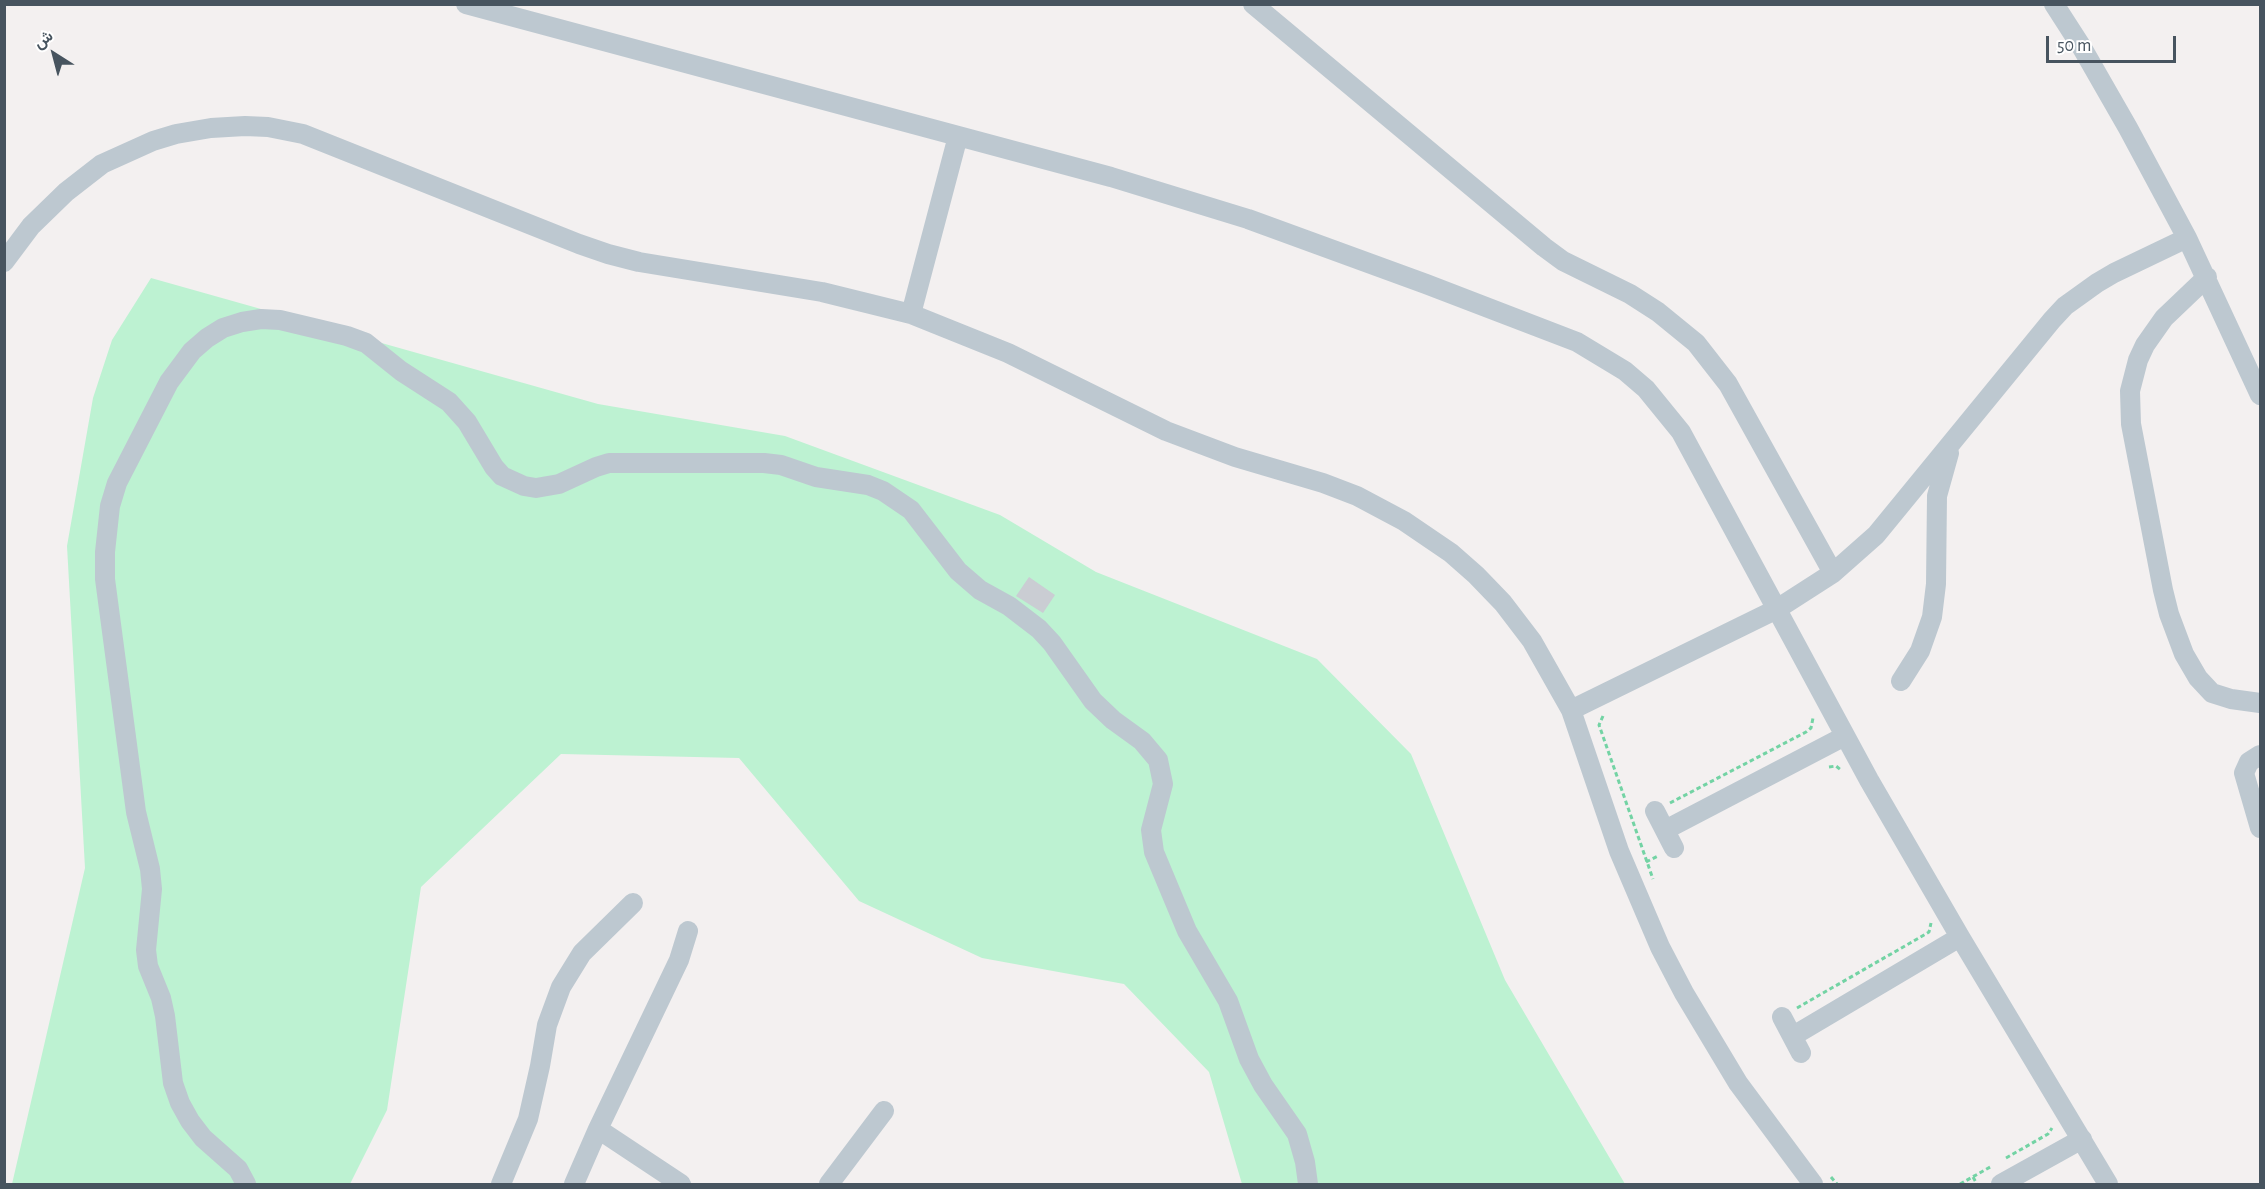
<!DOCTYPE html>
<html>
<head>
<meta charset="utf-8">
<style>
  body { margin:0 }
  #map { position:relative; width:2265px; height:1189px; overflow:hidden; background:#f3f0f0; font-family:"Alegreya Sans",Vazirmatn,sans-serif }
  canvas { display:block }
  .frame { position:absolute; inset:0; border:6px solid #47545f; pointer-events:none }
  .north { position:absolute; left:24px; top:24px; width:60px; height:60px; -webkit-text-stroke:4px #fff; paint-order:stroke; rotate:324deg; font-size:16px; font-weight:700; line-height:24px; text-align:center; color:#47545f }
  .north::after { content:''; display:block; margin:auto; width:21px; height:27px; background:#47545f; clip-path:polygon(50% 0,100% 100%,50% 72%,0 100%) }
  .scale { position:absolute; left:2046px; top:36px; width:130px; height:27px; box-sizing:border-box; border:3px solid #47545f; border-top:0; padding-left:8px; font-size:18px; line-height:21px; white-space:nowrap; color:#47545f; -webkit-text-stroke:4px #fff; paint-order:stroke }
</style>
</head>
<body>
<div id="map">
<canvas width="2265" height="1189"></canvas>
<div class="frame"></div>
<div class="north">ش</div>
<div class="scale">50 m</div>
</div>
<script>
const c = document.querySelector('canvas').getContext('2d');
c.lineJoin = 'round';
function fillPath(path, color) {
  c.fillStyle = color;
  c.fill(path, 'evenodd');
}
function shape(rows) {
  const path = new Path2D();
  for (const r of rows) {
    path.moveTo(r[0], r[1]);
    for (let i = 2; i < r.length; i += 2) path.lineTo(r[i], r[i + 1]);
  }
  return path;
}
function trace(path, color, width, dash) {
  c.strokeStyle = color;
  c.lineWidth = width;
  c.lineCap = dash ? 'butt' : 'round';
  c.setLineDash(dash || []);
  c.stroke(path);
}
const green = shape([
  [151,278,598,404,785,436,1000,515,1096,572,1317,659,1411,754,1505,980,1625,1184,1242,1184,1209,1072,1124,984,982,958,859,901,739,758,561,754,421,887,387,1110,350,1184,12,1184,85,868,67,546,93,398,112,340]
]);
const building = shape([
  [1029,577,1055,595,1043,613,1016,596]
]);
const path = shape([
  [1603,716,1599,725,1653,879],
  [1829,767,1836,766,1841,770],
  [1670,803,1806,732,1811,728,1813,718],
  [1646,862,1658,856],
  [1797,1008,1924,935,1929,932,1931,923],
  [2006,1158,2048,1134,2052,1128],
  [1831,1177,1837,1184],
  [1973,1177,1977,1184],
  [1960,1184,1992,1166]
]);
const minor = shape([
  [466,4,1111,177,1248,219,1426,284,1577,342,1625,371,1646,389,1681,432,1869,780,1960,937,2108,1184],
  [1253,4,1544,247,1563,261,1630,294,1658,312,1696,343,1728,384,1833,573],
  [2054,4,2081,46,2128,128,2187,238,2260,395],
  [4,262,31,226,66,192,102,164,153,141,176,134,211,128,245,126,268,127,303,134,579,244,608,254,639,262,822,292,911,314,1008,353,1166,431,1235,457,1323,483,1357,496,1404,521,1451,553,1476,575,1503,603,1532,641,1571,710,1619,851,1660,947,1684,993,1738,1083,1813,1184],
  [2207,277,2164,318,2145,345,2138,360,2130,391,2131,424,2163,590,2169,614,2184,654,2198,678,2212,693,2231,699,2260,703],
  [911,314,958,136],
  [1901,681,1920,651,1932,617,1936,584,1937,496,1949,453],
  [1571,710,1777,609,1833,573,1876,535,2052,320,2065,306,2097,283,2114,273,2187,238],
  [2260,755,2249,762,2244,773,2260,828],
  [1655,811,1674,848],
  [1665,830,1845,736],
  [1782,1017,1801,1053],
  [1793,1036,1960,937],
  [598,1129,681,1184],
  [246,1184,238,1169,203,1138,190,1121,180,1103,173,1083,165,1016,161,998,148,966,146,950,152,889,150,869,136,812,105,579,105,552,110,506,117,483,169,382,192,351,207,338,223,328,242,322,261,319,280,320,347,336,366,343,401,371,449,402,467,422,494,467,502,476,524,486,536,488,559,484,596,467,609,463,764,463,781,465,816,477,868,485,883,491,911,510,958,571,980,590,1009,606,1039,629,1052,643,1093,701,1113,720,1142,741,1158,760,1163,784,1151,830,1154,852,1187,931,1228,1001,1249,1059,1263,1085,1297,1134,1305,1162,1308,1184],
  [501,1184,528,1119,540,1066,547,1025,561,987,582,953,633,903],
  [574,1184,598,1129,679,960,688,931],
  [829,1184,884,1111],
  [2001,1184,2082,1139]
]);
fillPath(green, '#bdf2d2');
fillPath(building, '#cacdd3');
trace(path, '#73d3a4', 3, [4.5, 3]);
trace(minor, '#bdc8d0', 20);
</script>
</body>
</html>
